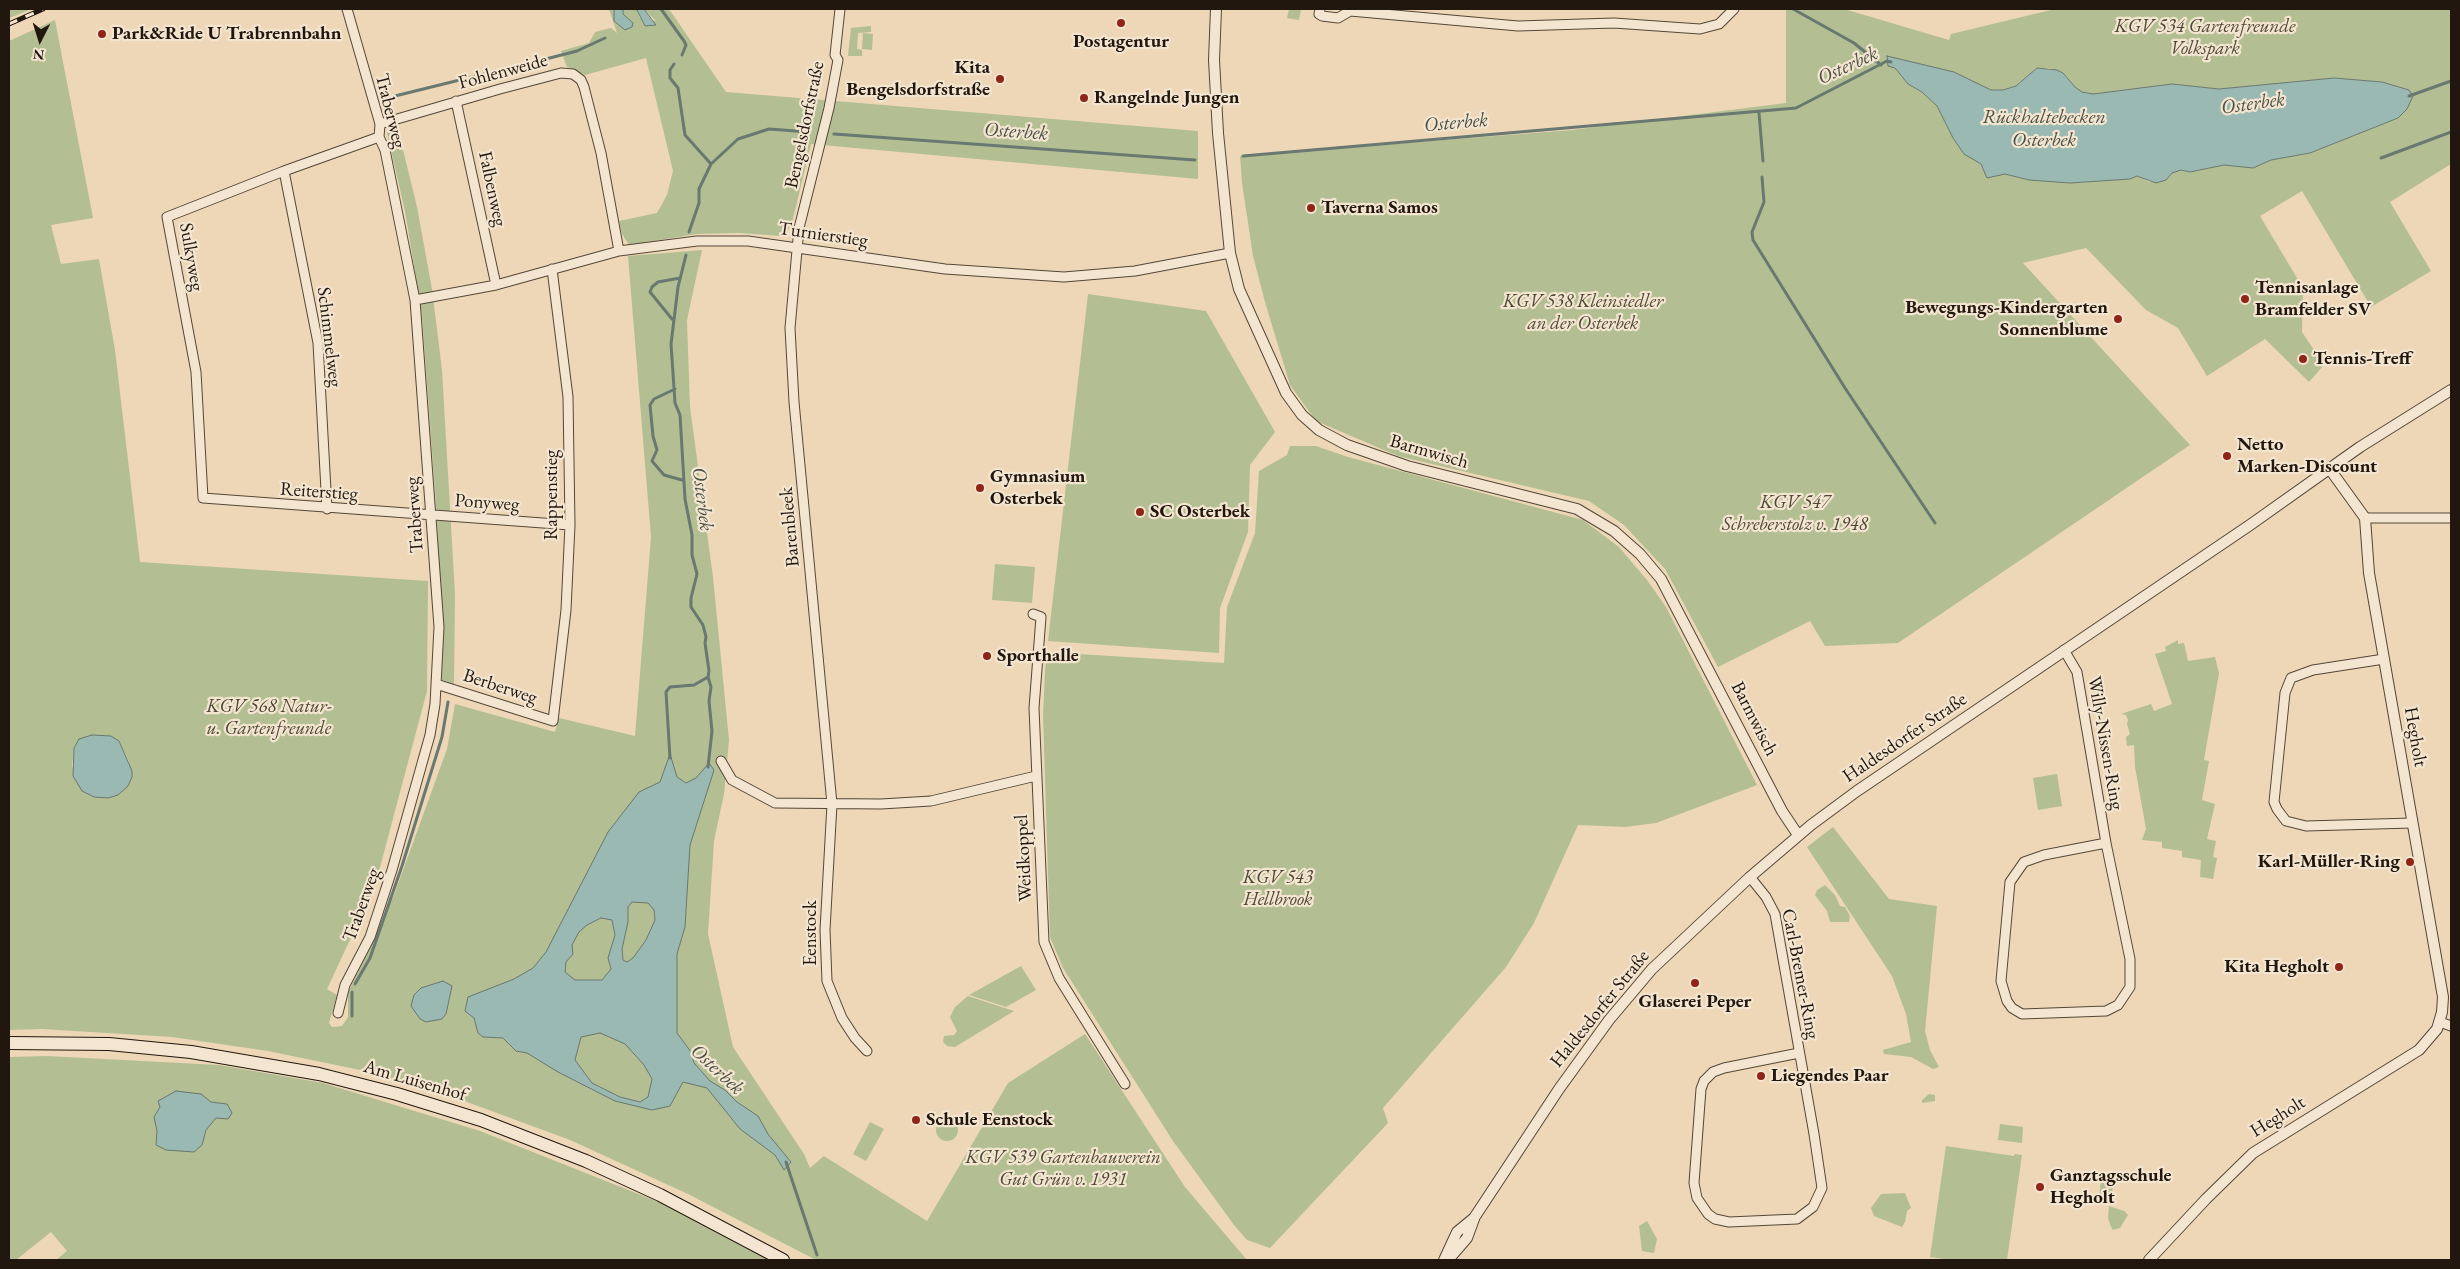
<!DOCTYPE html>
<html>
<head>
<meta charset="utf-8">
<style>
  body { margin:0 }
  #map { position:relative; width:2460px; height:1269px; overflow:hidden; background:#edd7b7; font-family:"EB Garamond",serif }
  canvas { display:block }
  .frame { position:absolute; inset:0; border:10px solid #21170e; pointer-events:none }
  .north { position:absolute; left:15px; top:15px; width:50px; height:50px; -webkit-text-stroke:4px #f3e5d0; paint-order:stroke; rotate:185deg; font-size:14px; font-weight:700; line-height:20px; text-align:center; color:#21170e }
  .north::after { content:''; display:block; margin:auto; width:18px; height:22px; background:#21170e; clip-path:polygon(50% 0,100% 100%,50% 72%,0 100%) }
</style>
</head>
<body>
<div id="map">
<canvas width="2460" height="1269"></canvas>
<div class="frame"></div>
<div class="north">N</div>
</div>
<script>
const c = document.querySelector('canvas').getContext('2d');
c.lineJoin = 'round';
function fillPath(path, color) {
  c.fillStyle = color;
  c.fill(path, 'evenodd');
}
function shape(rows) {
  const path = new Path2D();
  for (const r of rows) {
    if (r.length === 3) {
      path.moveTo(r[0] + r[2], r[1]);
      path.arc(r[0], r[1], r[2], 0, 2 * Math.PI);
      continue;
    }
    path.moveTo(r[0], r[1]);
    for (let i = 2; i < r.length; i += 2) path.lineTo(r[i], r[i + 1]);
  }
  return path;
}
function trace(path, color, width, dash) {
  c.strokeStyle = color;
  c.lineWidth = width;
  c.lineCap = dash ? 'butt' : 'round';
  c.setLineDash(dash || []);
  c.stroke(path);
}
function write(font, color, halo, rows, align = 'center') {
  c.font = font + ' "EB Garamond",serif';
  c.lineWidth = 4.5;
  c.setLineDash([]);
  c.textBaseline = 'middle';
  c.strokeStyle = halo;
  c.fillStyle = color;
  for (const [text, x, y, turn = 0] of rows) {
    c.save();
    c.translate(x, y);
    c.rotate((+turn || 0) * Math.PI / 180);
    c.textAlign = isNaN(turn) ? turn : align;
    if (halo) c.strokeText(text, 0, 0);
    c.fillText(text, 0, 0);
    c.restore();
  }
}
const green = shape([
  [9,9,32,9,9,18],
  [609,9,614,9,614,21,620,25,633,24,623,14,623,9,634,9,637,10,640,18,656,21,644,9,669,9,726,92,1198,131,1198,179,811,144,791,227,781,236,739,233,697,234,629,245,622,234,619,221,657,213,667,195,673,171,646,58,585,75,567,67,561,51,589,43,595,32,611,28,617,33],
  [1289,9,1301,9,1299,20,1287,18],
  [1786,9,1844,9,1949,40,1951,34,2055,9,2451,9,2451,130,2439,135,2440,138,2451,133,2451,164,2390,202,2431,271,2371,307,2302,191,2260,216,2303,288,2302,332,2324,365,2309,382,2265,339,2207,376,2178,328,2146,310,2086,248,2023,263,2190,445,1898,643,1825,646,1810,621,1718,667,1665,569,1624,525,1589,501,1398,456,1316,421,1290,385,1265,302,1253,256,1242,183,1240,156,1572,130,1786,103],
  [1895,68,1991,90,2003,90,2016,86,2037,68,2050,68,2063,73,2075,87,2082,92,2093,94,2172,84,2219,89,2334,78,2382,82,2409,90,2407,109,2398,118,2310,153,2271,160,2253,168,2224,165,2190,172,2181,170,2172,173,2166,180,2150,182,2137,176,2130,179,2070,183,2029,180,2005,174,1992,176,1976,159,1964,154,1953,138,1937,106,1922,92,1908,84],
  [55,20,93,218,51,225,61,264,99,259,115,350,140,562,428,581,427,691,375,886,327,989,337,995,329,1023,332,1027,342,1026,348,1017,348,993,394,895,447,749,455,704,555,732,559,718,635,736,651,537,628,256,702,250,687,320,690,407,713,577,729,740,724,794,714,841,708,934,733,1047,804,1154,810,1168,824,1156,927,1221,1008,1083,1085,1034,1185,1187,1247,1260,816,1260,688,1194,570,1140,440,1092,365,1071,268,1051,172,1037,42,1029,9,1030,9,41],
  [93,735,119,741,129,762,128,786,117,795,72,767,74,748],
  [871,26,871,32,858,33,857,49,862,50,862,56,848,56,851,28],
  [863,33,873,34,872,50,862,49],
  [393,125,397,125,417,207,432,289,442,370,455,594,454,684,442,680,437,519,422,316,405,211,387,133,389,126],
  [1088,294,1206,311,1275,432,1250,465,1248,532,1220,608,1219,653,1048,641],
  [1290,446,1316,446,1348,457,1583,520,1619,547,1647,580,1666,607,1757,785,1656,823,1625,827,1578,825,1534,923,1506,967,1383,1108,1388,1123,1270,1248,1247,1240,1234,1225,1173,1141,1063,968,1050,937,1043,715,1046,652,1224,663,1227,607,1255,533,1259,471,1287,455],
  [995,564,1035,567,1032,603,992,600],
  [2178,640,2178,644,2184,643,2188,661,2215,657,2219,673,2204,760,2209,761,2202,800,2215,804,2207,839,2216,841,2213,857,2217,858,2213,879,2200,877,2201,860,2182,857,2182,851,2162,848,2162,842,2142,840,2146,829,2135,767,2134,745,2127,746,2126,737,2130,734,2127,724,2128,720,2126,715,2121,714,2151,704,2154,711,2172,704,2155,654,2166,651,2165,647],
  [2057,774,2062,806,2038,810,2033,778],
  [1833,827,1889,899,1937,906,1925,1031,1930,1050,1939,1067,1933,1069,1911,1057,1884,1054,1883,1050,1911,1042,1906,1014,1892,976,1807,847],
  [1825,885,1835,895,1840,906,1845,907,1850,916,1849,922,1830,922,1827,911,1815,895,1817,890],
  [1021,966,1036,990,1006,1007,969,995],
  [968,996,1014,1011,955,1047,947,1046,943,1042,944,1036,954,1035,957,1031,950,1017,955,1007],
  [47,1056,219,1065,323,1083,480,1131,656,1201,768,1260,56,1260,67,1251,51,1232,16,1260,9,1260,9,1057],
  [1929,1094,1935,1095,1935,1101,1922,1103,1922,1100],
  [947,1130,11],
  [870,1122,884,1129,866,1161,853,1154],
  [2000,1124,2023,1127,2022,1143,1998,1140],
  [1946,1146,2014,1156,2015,1154,2022,1155,2007,1260,1951,1260,1930,1257],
  [2101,1178,2113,1179,2112,1202,2099,1201],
  [1905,1193,1911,1208,1907,1211,1905,1222,1902,1227,1874,1216,1871,1208,1881,1194],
  [2109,1206,2124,1211,2128,1215,2120,1228,2113,1230,2111,1227,2108,1218],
  [1647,1221,1657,1239,1654,1253,1642,1251,1639,1226]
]);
const water = shape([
  [614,9,626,9,623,9,623,14,633,23,632,27,625,30,614,21,614,9],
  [634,9,644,9,656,25,645,26,637,10,634,9],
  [1887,56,1954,72,1991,90,2003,90,2016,86,2037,68,2057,70,2063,73,2075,87,2082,92,2093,94,2172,84,2219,89,2334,78,2382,82,2409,90,2413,96,2407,109,2398,118,2310,153,2271,160,2253,168,2224,165,2190,172,2181,170,2172,173,2166,180,2156,183,2137,176,2130,179,2070,183,2029,180,2005,174,1987,178,1981,164,1964,154,1953,138,1937,106,1922,92,1908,84,1895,68,1888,66,1887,56],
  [92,735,111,736,119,741,132,771,132,777,128,786,118,795,108,798,94,797,82,791,73,776,74,748,79,739,92,735],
  [670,754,677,777,686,783,696,778,709,763,714,770,690,845,685,927,677,954,677,1033,691,1052,694,1063,710,1081,725,1090,737,1102,758,1116,768,1134,791,1162,784,1170,775,1155,740,1129,707,1088,683,1082,670,1106,652,1110,615,1101,558,1072,527,1053,516,1051,503,1038,483,1037,478,1033,474,1018,465,1011,468,997,514,979,533,968,546,952,608,832,639,792,660,782,670,754],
  [632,902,648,903,654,910,655,920,646,940,633,958,627,962,623,960,622,949,628,922,628,907,632,902],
  [601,918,612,920,615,935,608,958,611,969,602,980,575,980,565,972,566,962,573,954,572,945,579,932,587,925,601,918],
  [600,1033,625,1044,644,1065,652,1079,648,1097,640,1102,620,1097,592,1083,575,1060,581,1037,600,1033],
  [443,981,452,986,446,1014,442,1019,426,1022,420,1019,411,1006,414,995,421,988,443,981],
  [176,1091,201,1094,211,1102,227,1104,232,1113,228,1119,216,1118,206,1130,202,1145,194,1152,166,1150,156,1145,157,1131,154,1117,160,1107,158,1101,176,1091]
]);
const stream = shape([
  [661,9,684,41,686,45,682,55],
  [1793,9,1854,43,1881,65],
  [674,64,670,70,670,78,678,88,685,135,711,164],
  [503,70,577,51,605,38],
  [395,96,488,73],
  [2409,96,2451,81],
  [1759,113,1763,161],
  [834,134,1195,160],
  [1243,156,1796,108,1887,61,1891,62],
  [2381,158,2451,132],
  [1762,177,1764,202,1752,232,1753,240,1845,388,1935,523],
  [689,232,699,203,699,189,711,164,738,139,769,129,809,132],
  [686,255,678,287,671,344,675,403,680,415,685,499,692,535,692,555,697,574,691,598,691,607,703,625,706,637,705,643,709,671,708,677,711,687,709,701,712,731,708,767],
  [672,319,650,292,652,287,658,282,680,278],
  [675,389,654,399,650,405,653,436,657,450,652,461,664,475,682,480],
  [670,758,666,692,670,687,694,685,708,677],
  [355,984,370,958,402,866,442,737,448,702],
  [352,1016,352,992],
  [786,1162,817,1255]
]);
const minor = shape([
  [840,9,835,55,838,60,829,108,799,228,790,328,794,402,832,804,825,930,827,981,842,1018,855,1038,867,1051],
  [1320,9,1319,14,1322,16,1338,18,1350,11,1518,26,1614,23,1700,29,1719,24,1734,9],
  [456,101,496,285],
  [380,124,500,89,561,73,573,74,581,80,584,87,601,153,619,251],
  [379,137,284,171,167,217,196,372,203,498,570,525],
  [284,171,318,343,327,509],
  [415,300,496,285,619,251,697,241,748,241,945,269,1064,277,1135,271,1230,253],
  [2365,518,2451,518],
  [1033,614,1041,617,1034,708,1044,942,1059,978,1125,1084],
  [2064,650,2077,672,2106,843,2044,855,2024,862,2010,882,2001,981,2007,1001,2012,1008,2022,1014,2106,1011,2118,1005,2130,987,2130,959,2106,843],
  [2384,659,2313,670,2291,678,2285,693,2274,802,2277,809,2286,821,2306,826,2412,823],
  [436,684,553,721,566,610,570,525,568,397,552,269],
  [721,761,732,780,775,803,881,804,931,801,1036,776],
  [1750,877,1766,897,1775,914,1814,1134,1822,1188,1813,1207,1797,1219,1729,1222,1715,1219,1708,1214,1697,1198,1694,1183,1701,1089,1704,1081,1713,1072,1724,1068,1799,1053],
  [338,1013,345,985,370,937,392,870,430,735,435,704,439,627,415,300,385,150,379,137,380,124,347,9],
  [2440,1022,2451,1026]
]);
const tertiary = shape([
  [1216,9,1214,60,1218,133,1230,253,1239,289,1286,393,1302,415,1319,430,1347,445,1407,466,1577,509,1614,531,1640,554,1661,579,1782,811,1798,835],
  [1444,1260,1457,1232,1474,1218,1559,1089,1609,1020,1652,969,1750,877,1811,825,1857,791,2250,525,2360,447,2451,390],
  [1448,1260,1467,1238,1474,1219],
  [2149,1260,2206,1199,2253,1153,2419,1050,2437,1029,2442,1012,2443,997,2369,573,2365,518,2329,468]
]);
const secondary = shape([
  [9,1043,109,1044,191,1052,319,1074,397,1094,481,1120,586,1161,660,1195,783,1260]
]);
const rail = shape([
  [9,24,43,9]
]);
const markers = [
  [1121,23,5,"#8f2418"],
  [102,34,5,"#8f2418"],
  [1000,79,5,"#8f2418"],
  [1084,98,5,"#8f2418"],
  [1311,208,5,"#8f2418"],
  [2245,299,5,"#8f2418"],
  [2118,319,5,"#8f2418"],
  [2303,359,5,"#8f2418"],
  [2227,456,5,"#8f2418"],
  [980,488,5,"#8f2418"],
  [1140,512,5,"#8f2418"],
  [987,656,5,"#8f2418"],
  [2410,862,5,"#8f2418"],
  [2339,967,5,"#8f2418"],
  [1695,983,5,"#8f2418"],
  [1761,1076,5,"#8f2418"],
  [916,1120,5,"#8f2418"],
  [2040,1187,5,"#8f2418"]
];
const parkNames = [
  ["KGV 534 Gartenfreunde",2205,27],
  ["Volkspark",2205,49],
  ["KGV 538 Kleinsiedler",1583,302],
  ["an der Osterbek",1583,324],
  ["KGV 547",1795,503],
  ["Schreberstolz v. 1948",1795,525],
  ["KGV 568 Natur-",269,707],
  ["u. Gartenfreunde",269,729],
  ["KGV 543",1278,878],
  ["Hellbrook",1278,900],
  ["KGV 539 Gartenbauverein",1063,1158],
  ["Gut Grün v. 1931",1063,1180]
];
const poiNames = [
  ["Park&Ride U Trabrennbahn",112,34],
  ["Postagentur",1121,42,"center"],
  ["Kita",990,68,"right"],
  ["Bengelsdorfstraße",990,90,"right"],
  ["Rangelnde Jungen",1094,98],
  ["Taverna Samos",1321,208],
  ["Tennisanlage",2255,288],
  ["Bramfelder SV",2255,310],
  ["Bewegungs-Kindergarten",2108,308,"right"],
  ["Sonnenblume",2108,330,"right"],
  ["Tennis-Treff",2313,359],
  ["Netto",2237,445],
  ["Marken-Discount",2237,467],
  ["Gymnasium",990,477],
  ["Osterbek",990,499],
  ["SC Osterbek",1150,512],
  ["Sporthalle",997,656],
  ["Karl-Müller-Ring",2400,862,"right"],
  ["Kita Hegholt",2329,967,"right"],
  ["Glaserei Peper",1695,1002,"center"],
  ["Liegendes Paar",1771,1076],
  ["Schule Eenstock",926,1120],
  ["Ganztagsschule",2050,1176],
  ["Hegholt",2050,1198]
];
const streetNames = [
  ["Fohlenweide",503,72,-15],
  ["Traberweg",390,111,76],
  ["Bengelsdorfstraße",805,125,-78],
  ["Falbenweg",492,189,78],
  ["Turnierstieg",823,235,8],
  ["Sulkyweg",191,257,80],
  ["Schimmelweg",329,337,83],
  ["Barmwisch",1429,452,16],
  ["Reiterstieg",319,492,4],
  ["Rappenstieg",552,495,-90],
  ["Ponyweg",487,503,4],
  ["Traberweg",415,515,-94],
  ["Barenbleek",790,527,-95],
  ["Berberweg",500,687,18],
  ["Barmwisch",1754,719,63],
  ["Hegholt",2415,737,80],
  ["Haldesdorfer Straße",1905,738,-34],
  ["Willy-Nissen-Ring",2105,743,80],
  ["Weidkoppel",1024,858,-93],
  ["Traberweg",362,905,-70],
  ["Eenstock",811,933,-90],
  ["Carl-Bremer-Ring",1800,974,79],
  ["Haldesdorfer Straße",1600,1009,-51],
  ["Am Luisenhof",415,1081,16],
  ["Hegholt",2278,1117,-32]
];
const waterNames = [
  ["Osterbek",1848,66,-25],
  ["Osterbek",2253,104,-8],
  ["Rückhaltebecken",2044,118],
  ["Osterbek",2044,141],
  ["Osterbek",1456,123,-5],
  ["Osterbek",1016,132,4],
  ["Osterbek",702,499,83],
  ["Osterbek",717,1070,43]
];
fillPath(green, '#b3bf92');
fillPath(water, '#99b9b2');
trace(water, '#697870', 1);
trace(stream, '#697870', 3);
trace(minor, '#544738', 11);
trace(tertiary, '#544738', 12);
trace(secondary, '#21170e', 14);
trace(minor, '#f3e5d0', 9);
trace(tertiary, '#f3e5d0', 10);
trace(secondary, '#f3e5d0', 12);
trace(rail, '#21170e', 5);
trace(rail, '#f3e5d0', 3, [9]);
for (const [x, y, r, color] of markers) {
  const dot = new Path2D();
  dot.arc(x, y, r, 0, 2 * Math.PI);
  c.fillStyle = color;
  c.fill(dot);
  trace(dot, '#f3e5d0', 2);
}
write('italic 19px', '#4d4936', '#f3e5d0', parkNames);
write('bold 19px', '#21170e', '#f3e5d0', poiNames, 'left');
write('19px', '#21170e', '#f3e5d0', streetNames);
write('italic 20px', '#4b5047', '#f3e5d0', waterNames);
</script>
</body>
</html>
